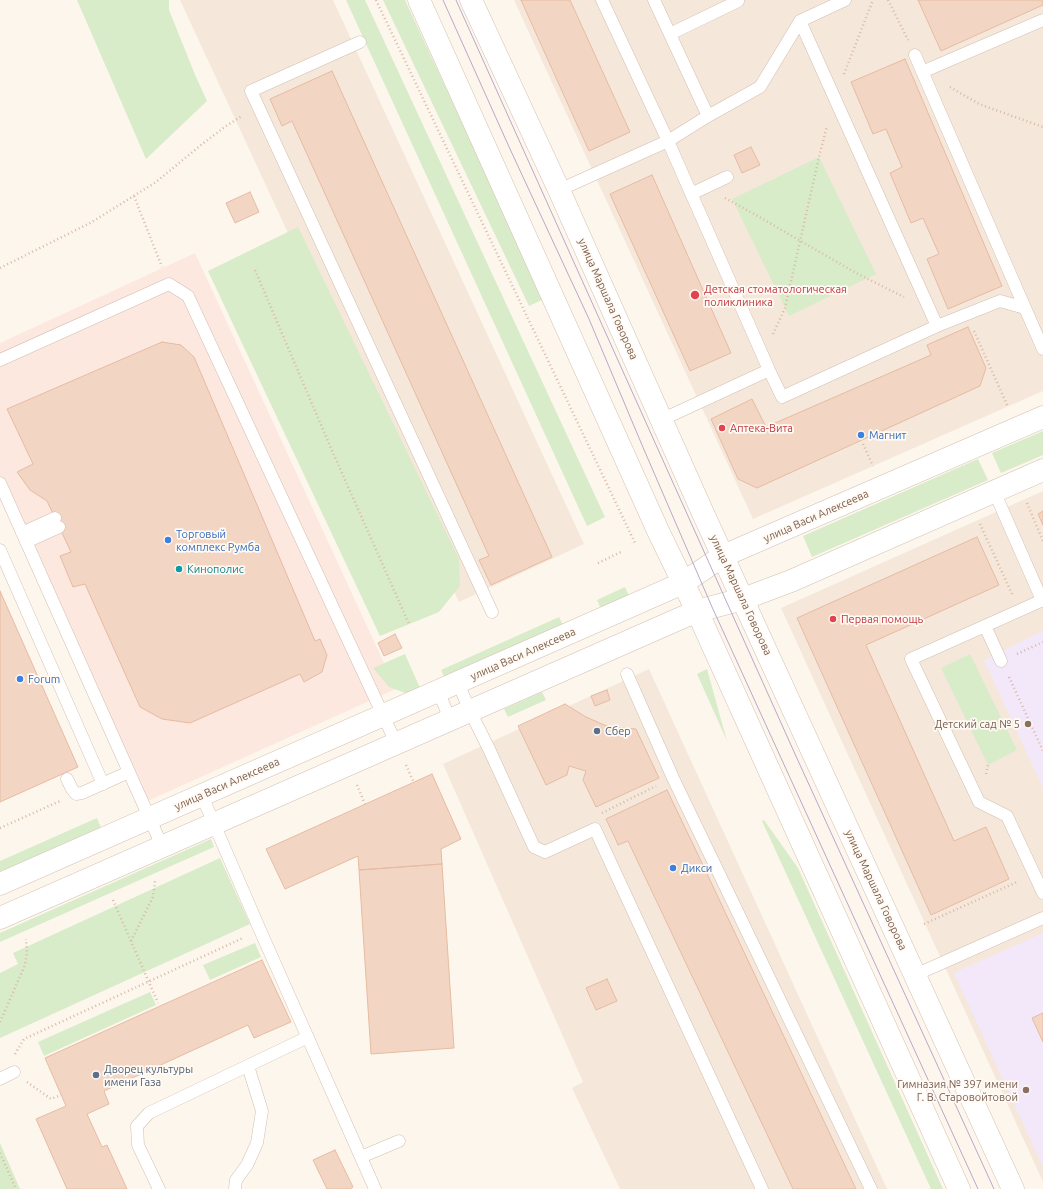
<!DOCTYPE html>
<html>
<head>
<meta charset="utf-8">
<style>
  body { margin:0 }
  canvas { display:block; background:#fdf6ec }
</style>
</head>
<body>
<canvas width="1043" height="1189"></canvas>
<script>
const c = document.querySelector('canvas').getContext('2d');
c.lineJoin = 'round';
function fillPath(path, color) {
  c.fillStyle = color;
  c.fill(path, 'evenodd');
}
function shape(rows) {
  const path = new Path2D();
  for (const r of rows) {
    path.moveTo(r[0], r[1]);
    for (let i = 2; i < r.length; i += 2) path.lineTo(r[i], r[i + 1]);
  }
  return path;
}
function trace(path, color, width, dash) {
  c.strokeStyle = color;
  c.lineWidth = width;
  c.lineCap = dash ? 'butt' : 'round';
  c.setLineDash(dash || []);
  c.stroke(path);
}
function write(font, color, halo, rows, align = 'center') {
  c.font = font + ' Ubuntu,sans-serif';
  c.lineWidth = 3.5;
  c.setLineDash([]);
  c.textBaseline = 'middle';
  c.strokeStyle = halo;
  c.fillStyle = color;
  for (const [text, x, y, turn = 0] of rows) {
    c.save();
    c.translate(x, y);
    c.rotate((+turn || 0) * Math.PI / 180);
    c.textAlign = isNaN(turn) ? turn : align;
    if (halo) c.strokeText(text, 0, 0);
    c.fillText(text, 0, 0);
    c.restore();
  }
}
const residential = shape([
  [180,0,333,0,584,544,459,602],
  [514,0,1043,0,1043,391,753,519],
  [1043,491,1043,1182,781,608],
  [649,669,887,1189,620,1189,572,1088,583,1082,443,764]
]);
const commercial = shape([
  [195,253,396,689,141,804,0,481,0,343]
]);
const education = shape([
  [1043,631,1043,788,984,660],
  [1043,933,1043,1167,954,973]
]);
const green = shape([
  [77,0,169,0,169,10,196,77,207,101,146,159],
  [346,0,365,0,605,517,587,526],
  [383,0,405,0,544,299,529,306],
  [819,157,876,274,789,316,732,199],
  [298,227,459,559,460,586,439,612,380,636,208,271],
  [1043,431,1043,455,1001,473,992,453],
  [978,459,988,480,812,557,803,536],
  [625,587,629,596,601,609,597,600],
  [559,617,563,625,445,679,441,670],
  [405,654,420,688,408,694,389,687,373,668],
  [970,654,1017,750,988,765,941,668],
  [707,669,727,741,697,674],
  [542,692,546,700,508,717,504,709],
  [97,818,101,828,0,872,0,861],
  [764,820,798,868,943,1189,931,1189,762,821],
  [211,839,214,847,0,942,0,933],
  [220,858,250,924,0,1038,0,973,18,964,13,953],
  [255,943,261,957,210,980,203,965],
  [150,992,156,1005,44,1056,38,1042],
  [0,1143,20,1189,0,1189]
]);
const building = shape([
  [521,0,570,0,630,132,589,151,521,0],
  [918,0,1043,0,1043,5,941,51,918,0],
  [905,59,1002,286,948,309,927,259,939,254,923,218,911,223,890,173,902,167,886,129,873,134,851,82,905,59],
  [332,71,552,557,491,585,479,560,489,556,292,121,282,126,270,99,332,71],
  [751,147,760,165,742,173,734,155,751,147],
  [652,175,731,353,690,371,610,194,652,175],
  [250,192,259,212,235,223,226,203,250,192],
  [968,327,986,368,980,386,757,488,738,479,711,419,752,399,766,427,931,355,927,345,968,327],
  [162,342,181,345,194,357,315,641,320,639,327,655,322,672,304,682,300,674,190,723,162,719,140,707,85,584,73,587,60,556,71,552,47,501,30,490,17,472,33,464,7,409,162,342],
  [1043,511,1043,525,1038,514,1043,511],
  [977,537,999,585,866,645,954,841,986,827,1009,879,931,915,797,618,977,537],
  [0,591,78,767,0,802,0,591],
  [395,634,402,648,384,656,378,643,395,634],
  [607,690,610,700,595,706,591,696,607,690],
  [565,704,586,717,609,727,636,729,659,778,596,807,583,780,586,771,569,766,567,775,546,785,518,726,565,704],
  [432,774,461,839,441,849,442,864,359,870,358,856,285,889,266,849,432,774],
  [667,790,700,859,856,1189,793,1189,628,841,618,845,616,840,606,819,667,790],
  [442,864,454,1048,371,1054,359,870,442,864],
  [262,960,291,1022,254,1038,248,1025,104,1091,109,1104,87,1114,102,1147,107,1145,127,1189,67,1189,36,1119,66,1106,45,1058,262,960],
  [607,979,617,1001,596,1010,586,988,607,979],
  [1043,1013,1043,1042,1032,1018,1043,1013],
  [335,1150,353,1187,350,1189,327,1189,313,1160,335,1150]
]);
const path = shape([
  [376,0,636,545],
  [888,0,908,40],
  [844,74,873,0],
  [950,87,979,104,1043,127],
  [134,196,162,267],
  [725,198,754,214,856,273,904,297],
  [0,268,92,222,156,182,201,145,226,126,242,116],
  [255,270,330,446,409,624],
  [974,331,1008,407],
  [773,334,785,308,819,157,827,126],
  [863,444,873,466],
  [1027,503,1043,541],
  [980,524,1012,594],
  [598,563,621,552],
  [1017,654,1043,642],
  [1009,677,1043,751],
  [406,765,414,783],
  [986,774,988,765],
  [357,785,365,804],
  [602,813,656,786],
  [0,828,60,801],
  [113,900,158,1003],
  [924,924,1017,882],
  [131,941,153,897,155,881],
  [0,1022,25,965,27,952,26,939],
  [15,1054,24,1039,243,938],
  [27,1082,51,1099,61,1095],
  [0,1153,16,1189]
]);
const lane = shape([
  [602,0,668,141,769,370],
  [654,0,708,116],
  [845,0,800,21,937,326],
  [670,34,738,1],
  [360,42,251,91,492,612],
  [915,55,1025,308],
  [922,72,1043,20],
  [559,190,668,141,708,116,760,87,800,21],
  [691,194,727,177],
  [0,360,169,284,188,296,396,743],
  [661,420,769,370,782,397,937,326,1000,301,1025,308,1043,349],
  [0,483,162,846],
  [994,491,1042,600],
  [22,533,55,518],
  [26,542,59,527],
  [0,550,103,784],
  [1043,600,911,659,979,802,1007,816,1043,893],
  [985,626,1001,661],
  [627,674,673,778,871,1189],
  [458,683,470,711,489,749,534,847,545,852,595,829,762,1189],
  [438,691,450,719],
  [67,779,72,789,76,794,82,793,129,772],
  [202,796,260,930,375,1189],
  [915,975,1043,918],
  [0,1079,14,1072],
  [361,1157,399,1141],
  [159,1189,138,1145,137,1126,149,1113,308,1037],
  [235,1189,236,1180,247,1165,257,1143,262,1111,248,1066]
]);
const street = shape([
  [723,556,1043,417],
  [743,599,791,581,1043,470],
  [0,918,697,611]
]);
const secondary = shape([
  [419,0,659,533,697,611,959,1189],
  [471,0,559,190,702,511,1013,1189],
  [697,611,743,599],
  [0,884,683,583,723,556]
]);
const tram = shape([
  [443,0,510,149,589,319,642,445,712,607,978,1189],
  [456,0,795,754,994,1189]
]);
const markers = [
  [695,295,5,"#e0444e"],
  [722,428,4,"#e0444e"],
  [861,435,4,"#3f7fe0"],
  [168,540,4,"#3f7fe0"],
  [179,569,4,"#0f9aa8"],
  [833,619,4,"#e0444e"],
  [20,679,4,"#3f7fe0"],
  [1028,724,4,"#8d6e63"],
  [597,731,4,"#5c6f8a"],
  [673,868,4,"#3f7fe0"],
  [96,1075,4,"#5c6f8a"],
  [1026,1090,4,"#8d6e63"]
];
const healthNames = [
  ["Детская стоматологическая",704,289],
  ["поликлиника",704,302],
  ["Аптека-Вита",730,428],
  ["Первая помощь",841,619]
];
const streetNames = [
  ["улица Маршала Говорова",608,299,66],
  ["улица Васи Алексеева",816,516,-24],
  ["улица Маршала Говорова",741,595,65],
  ["улица Васи Алексеева",523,654,-24],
  ["улица Васи Алексеева",227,784,-24],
  ["улица Маршала Говорова",876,890,65]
];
const shopNames = [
  ["Магнит",869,435],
  ["Торговый",176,534],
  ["комплекс Румба",176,547],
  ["Forum",28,679],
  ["Дикси",681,868]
];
const cultureNames = [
  ["Кинополис",187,569]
];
const educationNames = [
  ["Детский сад № 5",1020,724],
  ["Гимназия № 397 имени",1018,1084],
  ["Г. В. Старовойтовой",1018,1097]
];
const serviceNames = [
  ["Сбер",605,731],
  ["Дворец культуры",104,1069],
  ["имени Газа",104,1082]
];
fillPath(residential, '#f5e8da');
fillPath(commercial, '#fde8e0');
fillPath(education, '#f3e8fa');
fillPath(green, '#d8ecc9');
fillPath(building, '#f3d5c3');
trace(building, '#e6bba3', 1);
trace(lane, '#d1beb0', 13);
trace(street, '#d1beb0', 23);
trace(secondary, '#d6c0b0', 23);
trace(path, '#d9b8a5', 2.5, [1, 3]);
trace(lane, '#fff', 12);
trace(street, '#fff', 22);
trace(secondary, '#fff', 22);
trace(tram, '#b9a8c9', 1);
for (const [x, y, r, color] of markers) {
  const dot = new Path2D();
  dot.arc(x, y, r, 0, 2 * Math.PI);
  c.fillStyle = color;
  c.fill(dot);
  trace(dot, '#fffaf3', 1.5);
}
write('11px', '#be3a42', '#fffaf3', healthNames, 'left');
write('11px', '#7a5c4d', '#fffaf3', streetNames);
write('11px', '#366cbe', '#fffaf3', shopNames, 'left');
write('11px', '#0d838f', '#fffaf3', cultureNames, 'left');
write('11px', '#785e54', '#fffaf3', educationNames, 'right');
write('11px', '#4e5e75', '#fffaf3', serviceNames, 'left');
</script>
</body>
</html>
